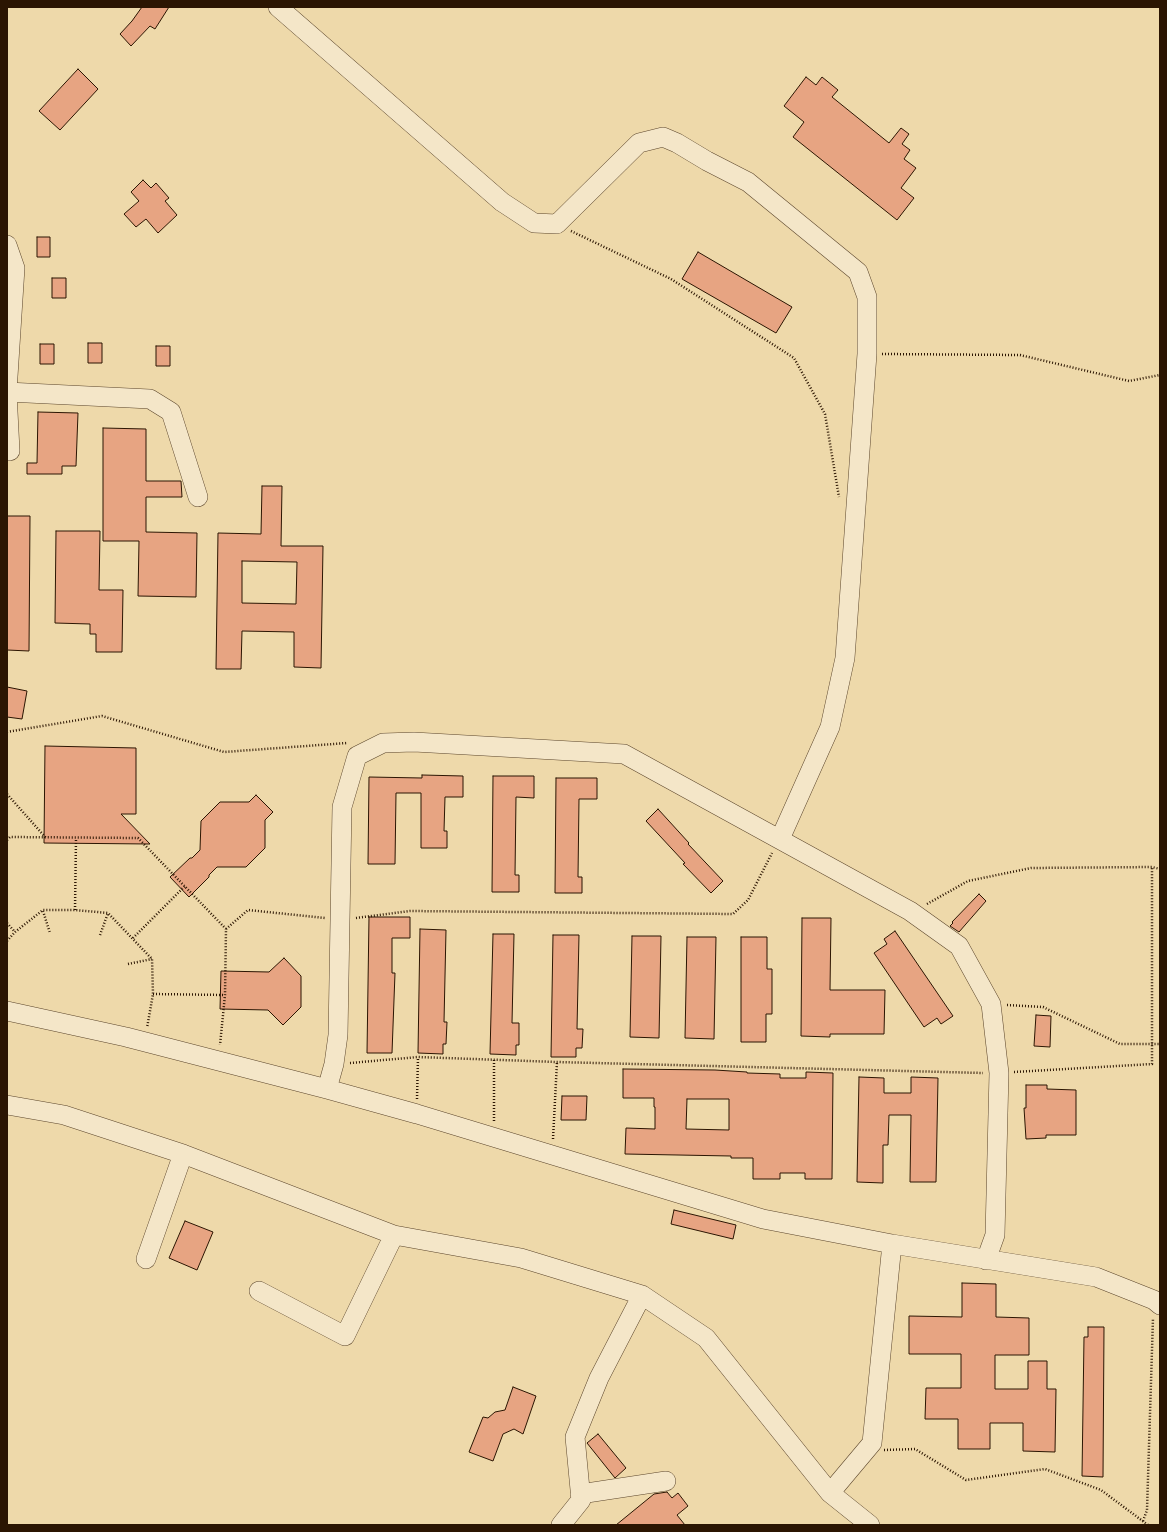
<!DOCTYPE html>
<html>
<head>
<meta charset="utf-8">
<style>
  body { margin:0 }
  #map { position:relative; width:1167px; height:1532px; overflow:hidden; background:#eed9aa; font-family:Alegreya,serif }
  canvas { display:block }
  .frame { position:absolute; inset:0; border:8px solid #2b1502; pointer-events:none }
</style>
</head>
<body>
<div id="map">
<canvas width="1167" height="1532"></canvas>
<div class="frame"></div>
</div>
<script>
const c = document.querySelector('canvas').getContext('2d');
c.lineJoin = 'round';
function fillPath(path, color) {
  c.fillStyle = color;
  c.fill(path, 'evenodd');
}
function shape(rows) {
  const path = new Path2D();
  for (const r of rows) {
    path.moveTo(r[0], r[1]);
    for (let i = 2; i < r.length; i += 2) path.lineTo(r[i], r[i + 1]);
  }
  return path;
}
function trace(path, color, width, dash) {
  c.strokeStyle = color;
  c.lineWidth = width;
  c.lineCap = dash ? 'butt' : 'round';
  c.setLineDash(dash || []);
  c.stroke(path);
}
const building = shape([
  [142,7,169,7,155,29,150,26,131,46,120,34,132,21,142,7],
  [78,69,98,89,60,130,39,111,78,69],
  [806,77,816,85,822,77,838,90,832,97,889,143,901,128,909,134,902,144,910,150,904,159,916,168,901,188,914,198,897,220,793,137,804,122,784,106,806,77],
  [143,180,151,188,156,183,169,198,165,201,177,215,158,233,146,219,136,227,124,214,139,201,131,192,143,180],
  [37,237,50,237,50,257,37,257,37,237],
  [698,252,792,307,776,333,682,279,698,252],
  [52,278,66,278,66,298,52,298,52,278],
  [88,343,102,343,102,363,88,363,88,343],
  [40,344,54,344,54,364,40,364,40,344],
  [156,346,170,346,170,366,156,366,156,346],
  [38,412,78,413,76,466,62,466,62,474,27,474,27,463,37,463,38,412],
  [103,428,146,429,146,481,181,481,182,497,146,497,146,532,197,533,196,597,138,596,139,541,103,541,103,428],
  [262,486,282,486,281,546,323,546,321,668,294,667,294,632,242,631,241,669,216,669,218,533,261,534,262,486],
  [242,561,297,562,296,604,242,603,242,561],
  [7,516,30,516,29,651,7,650,7,516],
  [56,531,100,531,99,590,123,590,122,652,96,652,96,634,90,634,90,624,55,623,56,531],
  [7,687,27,691,22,719,7,717,7,687],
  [45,746,136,748,136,814,121,814,150,844,44,843,45,746],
  [422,775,463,776,463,797,445,797,444,831,447,831,447,848,421,848,421,793,396,793,395,864,368,864,369,777,422,778,422,775],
  [493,776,534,776,534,798,516,797,515,875,519,875,519,892,492,892,493,776],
  [556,778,597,778,597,799,579,799,578,877,582,877,582,893,555,893,556,778],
  [256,795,273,812,265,820,265,848,246,867,217,867,209,875,209,877,189,897,170,877,190,858,192,858,200,850,201,821,220,802,249,802,256,795],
  [658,809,689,843,688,844,723,881,711,893,683,864,685,863,646,821,658,809],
  [979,894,986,901,959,932,950,926,953,923,952,922,979,894],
  [369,917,410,917,410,938,392,938,392,973,395,973,392,1053,367,1053,369,917],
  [802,918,831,918,830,990,885,990,884,1034,830,1034,830,1037,801,1036,802,918],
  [420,929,446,930,444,1022,447,1022,446,1044,443,1044,443,1054,418,1053,420,929],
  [895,931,953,1016,941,1024,937,1018,924,1027,874,953,887,944,884,939,895,931],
  [493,934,514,934,512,1023,519,1023,519,1045,516,1045,516,1055,490,1054,493,934],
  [553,935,579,935,577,1029,583,1029,582,1048,576,1048,576,1057,551,1057,553,935],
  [632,936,661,936,659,1038,630,1037,632,936],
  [687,937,716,937,714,1039,685,1038,687,937],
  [741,937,767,937,767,969,772,969,772,1014,766,1014,766,1042,741,1042,741,937],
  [284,958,301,976,301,1007,283,1025,268,1010,220,1009,221,971,269,972,284,958],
  [1036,1015,1051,1016,1050,1047,1034,1046,1036,1015],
  [623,1069,715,1070,747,1072,747,1073,780,1074,780,1078,806,1078,806,1072,833,1073,832,1179,805,1179,805,1173,780,1173,780,1179,753,1179,753,1158,731,1158,731,1156,625,1154,626,1128,655,1129,655,1107,654,1107,654,1098,623,1098,623,1069],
  [687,1099,729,1099,729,1130,686,1129,687,1099],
  [859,1077,884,1078,884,1093,911,1093,911,1077,938,1078,936,1182,910,1182,911,1115,889,1115,888,1145,883,1145,883,1183,857,1182,859,1077],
  [1026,1085,1047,1085,1047,1089,1076,1090,1076,1135,1046,1135,1046,1138,1026,1139,1024,1108,1026,1108,1026,1085],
  [562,1096,587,1096,586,1120,561,1120,562,1096],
  [674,1210,736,1225,733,1239,671,1224,674,1210],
  [185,1221,213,1232,197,1270,169,1258,185,1221],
  [962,1283,996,1284,996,1317,1029,1318,1029,1355,995,1355,995,1389,1028,1389,1028,1361,1047,1361,1047,1389,1056,1389,1055,1452,1023,1451,1023,1423,990,1423,990,1449,958,1449,958,1419,925,1419,926,1388,961,1388,961,1354,909,1354,909,1316,962,1317,962,1283],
  [1088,1327,1104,1327,1103,1477,1082,1476,1084,1337,1088,1337,1088,1327],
  [513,1387,536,1396,523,1434,514,1429,503,1434,493,1461,469,1452,483,1417,488,1418,495,1412,505,1410,513,1387],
  [598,1434,626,1468,615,1478,587,1443,598,1434],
  [667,1492,672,1498,678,1493,688,1506,677,1515,685,1525,616,1525,654,1494,667,1492]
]);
const path = shape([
  [571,231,671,279,794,358,825,414,839,497],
  [882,354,1020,355,1129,381,1160,375],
  [7,732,102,716,224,752,347,743],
  [7,794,46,838],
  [7,840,10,837,138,838,226,929,225,995,220,1045],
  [927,904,968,881,1031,868,1152,867,1160,869],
  [75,910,76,838],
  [43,911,50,933],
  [356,918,410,911,733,914,748,900,772,853],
  [7,923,15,932],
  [226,929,248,910,325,918],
  [100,935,108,913],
  [133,938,185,886],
  [7,941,15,932,43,910,75,910,108,913,152,959,153,994,147,1028],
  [128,964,152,959],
  [153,994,225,995],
  [1007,1005,1043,1007,1120,1044,1160,1044],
  [350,1063,418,1057,557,1062,983,1073],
  [1014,1072,1152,1064,1152,867],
  [417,1099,418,1057],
  [494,1121,494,1060],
  [553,1139,557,1062],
  [884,1450,915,1449,966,1480,1045,1469,1101,1490,1148,1525],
  [1143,1521,1147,1510,1153,1318]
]);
const minor = shape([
  [278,7,502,202,534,223,557,224,639,143,663,137,677,143,707,161,748,182,858,272,867,297,867,354,845,658,830,727,780,839],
  [7,245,15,268,7,392,10,451,7,451],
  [7,392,150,399,171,412,198,497],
  [7,1011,126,1037,327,1089,417,1114,763,1219,892,1244,1096,1277,1154,1300,1160,1305],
  [327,1089,334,1064,338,1035,342,807,357,756,383,743,414,742,624,754,910,911,959,946,991,1004,999,1073,995,1235,986,1260],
  [7,1105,64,1115,183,1154,394,1235,521,1258,642,1295,706,1338,830,1493,870,1525],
  [146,1259,183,1154],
  [259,1291,345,1336,394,1235],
  [830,1493,872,1443,892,1244],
  [580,1494,666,1481],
  [561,1525,581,1500,575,1437,599,1378,642,1295]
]);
fillPath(building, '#e7a482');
trace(building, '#2b1502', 1);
trace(minor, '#5c462c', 20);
trace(path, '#2b1502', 2.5, [1, 2]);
trace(minor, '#f4e6c8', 19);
</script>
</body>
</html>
